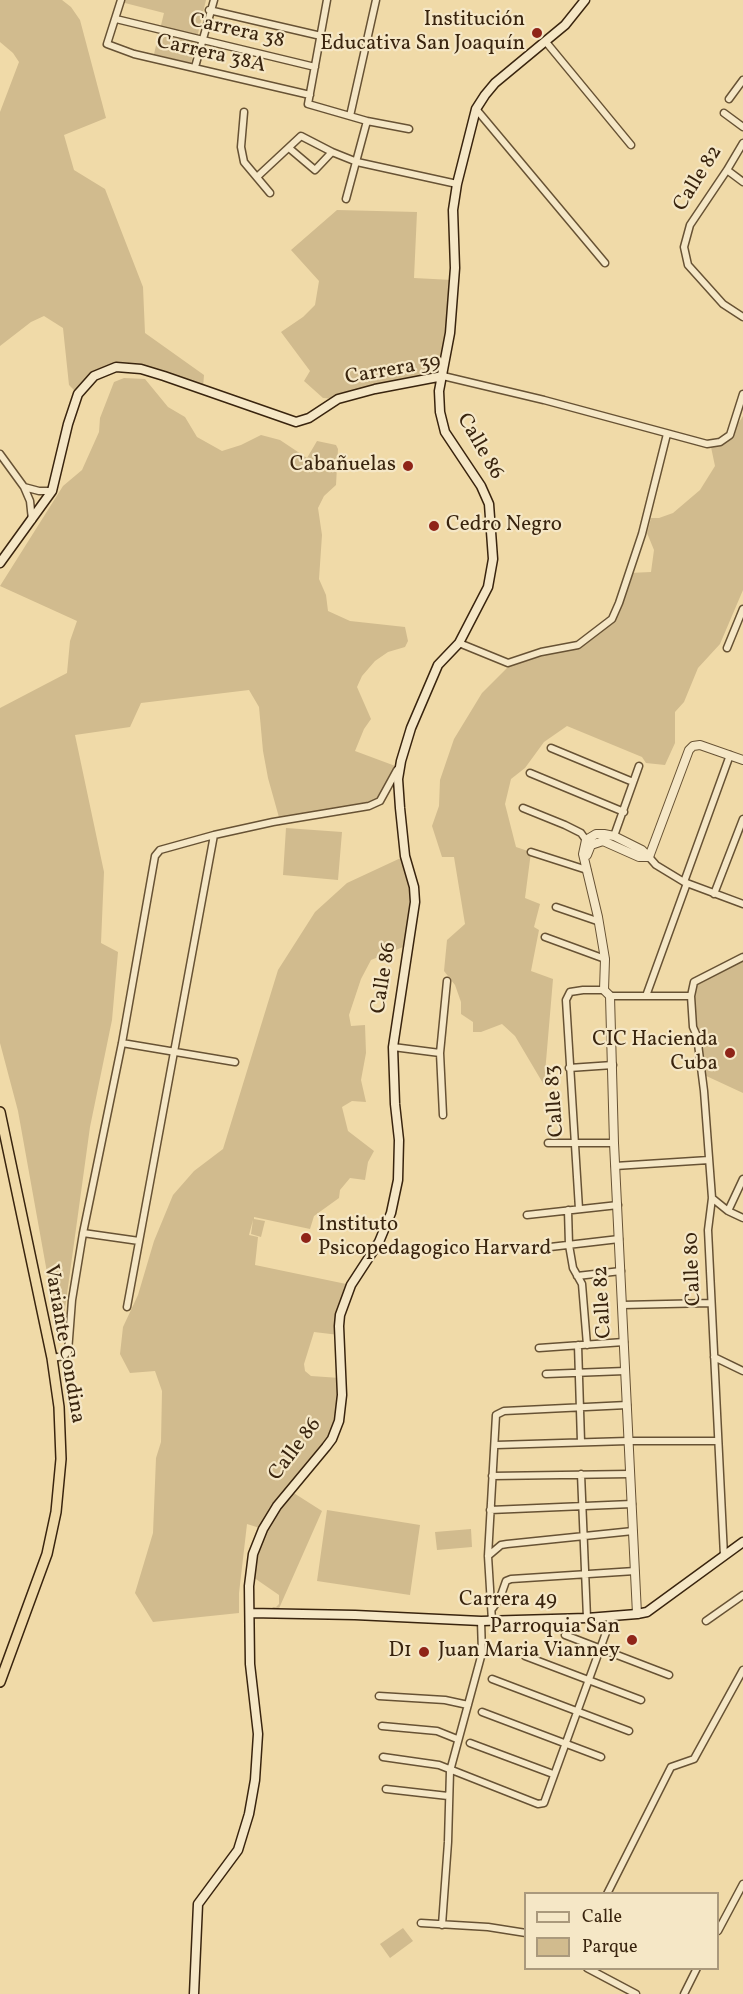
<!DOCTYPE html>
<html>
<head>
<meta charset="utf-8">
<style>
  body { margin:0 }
  #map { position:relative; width:743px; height:1994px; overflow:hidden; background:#f0daa8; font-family:Vollkorn,serif }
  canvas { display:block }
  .legend { position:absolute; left:524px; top:1892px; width:195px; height:78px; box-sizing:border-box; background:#f5e7c6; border:2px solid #aa997c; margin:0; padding:8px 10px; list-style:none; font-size:18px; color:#39240e }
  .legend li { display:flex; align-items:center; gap:12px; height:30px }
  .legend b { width:30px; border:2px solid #aa997c }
</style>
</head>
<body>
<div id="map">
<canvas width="743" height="1994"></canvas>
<ul class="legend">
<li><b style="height:8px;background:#f5e7c6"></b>Calle</li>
<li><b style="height:16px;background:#d1bb8e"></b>Parque</li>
</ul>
</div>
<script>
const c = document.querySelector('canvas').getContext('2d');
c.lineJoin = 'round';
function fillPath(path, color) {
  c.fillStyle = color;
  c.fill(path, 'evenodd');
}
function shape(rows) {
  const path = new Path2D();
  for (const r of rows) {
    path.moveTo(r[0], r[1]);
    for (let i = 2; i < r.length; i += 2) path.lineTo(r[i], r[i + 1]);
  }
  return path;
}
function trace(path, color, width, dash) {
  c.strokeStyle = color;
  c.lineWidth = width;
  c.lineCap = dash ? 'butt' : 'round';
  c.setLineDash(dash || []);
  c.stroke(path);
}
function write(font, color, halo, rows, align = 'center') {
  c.font = font + ' Vollkorn,serif';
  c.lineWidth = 4.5;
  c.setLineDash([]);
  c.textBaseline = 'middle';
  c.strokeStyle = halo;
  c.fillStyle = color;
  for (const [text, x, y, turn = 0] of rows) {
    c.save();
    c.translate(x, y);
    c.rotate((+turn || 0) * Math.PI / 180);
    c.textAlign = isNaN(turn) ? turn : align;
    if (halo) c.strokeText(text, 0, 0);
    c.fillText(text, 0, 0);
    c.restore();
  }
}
const green = shape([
  [0,0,62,0,71,7,80,20,106,118,64,135,74,170,105,189,143,287,145,333,204,375,203,388,122,368,95,376,78,394,69,385,63,328,44,316,31,322,0,346,0,112,19,62,13,53,0,42],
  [122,0,206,0,191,63,154,54,164,13,121,2],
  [337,210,417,212,414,278,452,280,448,329,441,375,338,399,323,398,304,381,310,371,281,332,303,317,315,305,319,281,291,250],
  [124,378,145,379,168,407,185,417,197,437,222,451,241,445,261,435,280,440,307,458,317,441,336,445,338,449,336,485,324,496,318,508,322,535,319,579,326,595,328,611,350,621,405,627,408,641,405,647,388,652,375,661,362,676,357,687,371,719,364,729,355,751,398,767,377,802,280,821,268,778,263,751,259,707,249,690,141,703,130,727,75,735,104,872,101,943,118,952,112,1020,90,1127,60,1345,18,1111,0,1043,0,708,67,673,70,641,77,621,0,586,63,486,82,470,99,432,100,418,114,382],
  [743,416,743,590,720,644,698,668,684,702,675,712,675,743,665,765,646,763,642,757,567,726,544,742,525,768,511,779,505,804,516,847,531,852,525,898,540,904,534,927,539,930,531,971,553,979,544,1085,515,1036,502,1024,481,1032,473,1032,473,1022,461,1014,461,1002,455,985,444,971,447,940,465,924,454,857,442,857,432,826,439,806,440,780,454,739,482,693,508,667,541,652,578,645,612,624,629,573,651,572,654,550,647,533,651,518,659,518,673,513,700,490,715,466,711,447,727,441],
  [286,828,342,832,338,880,283,875],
  [405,856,412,880,408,945,371,960,361,979,349,1015,351,1026,365,1025,366,1053,361,1080,366,1102,352,1101,342,1107,348,1131,374,1151,368,1162,365,1180,350,1178,340,1190,339,1198,314,1216,310,1229,254,1217,254,1219,265,1221,261,1237,251,1234,253,1220,249,1235,258,1237,255,1265,351,1285,339,1335,314,1332,304,1364,305,1371,311,1376,340,1378,336,1427,289,1490,322,1511,277,1613,269,1612,273,1607,276,1607,279,1604,279,1595,250,1575,263,1529,247,1524,239,1593,239,1613,153,1622,135,1593,153,1533,156,1458,161,1442,162,1391,155,1371,130,1373,120,1354,123,1327,138,1295,154,1241,173,1195,194,1171,223,1149,278,970,315,912,347,883],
  [743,959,743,1093,702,1074,691,996,694,982],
  [327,1510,420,1525,410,1595,317,1581],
  [471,1529,472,1547,437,1550,435,1532],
  [403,1928,413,1941,390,1958,380,1944]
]);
const minor = shape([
  [121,0,107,44,134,54,310,95],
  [327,0,308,104,367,121,409,129],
  [209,10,321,36],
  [116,19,315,67],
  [546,42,631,145],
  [195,67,214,0],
  [729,99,743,80],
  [476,109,605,263],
  [244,112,241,147,244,162,270,193],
  [724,113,743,127],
  [350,116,376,0],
  [743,143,727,170,690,225,684,247,688,265,723,304,743,317],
  [289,148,315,170,332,152],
  [727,170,743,182],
  [257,177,301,136,332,152,357,162,457,184],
  [346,199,367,121],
  [443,376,544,400,707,444,720,442,730,435,743,394],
  [0,454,24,487],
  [32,520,30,501,24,487,39,491,52,491],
  [459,643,508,663,541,652,578,645,612,619,619,603,642,534,667,434],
  [727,648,743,609],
  [551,748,633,782],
  [530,773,624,812],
  [523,808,565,825,581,833,586,840],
  [614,836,639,766],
  [531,852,587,870],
  [649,857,656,865,684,882,743,904],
  [684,882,730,755],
  [714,894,743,819],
  [556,907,597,921],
  [545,937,605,959],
  [610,996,691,996],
  [646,996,687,883],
  [122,1043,235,1062],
  [393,1047,440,1053],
  [569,1068,613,1065],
  [443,1115,440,1053,447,981],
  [548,1143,614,1143],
  [615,1166,709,1160],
  [712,1198,728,1211,743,1218],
  [579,1209,566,1000,570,992,583,990,604,990],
  [568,1210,569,1245,573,1268,582,1284,587,1345],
  [728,1211,743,1179],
  [527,1215,618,1205],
  [83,1233,139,1241],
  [533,1249,619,1239],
  [577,1276,621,1271],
  [622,1305,711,1303],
  [127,1307,214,835],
  [578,1345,581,1442],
  [539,1348,624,1342],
  [714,1357,743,1371],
  [52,1358,64,1356,68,1352,72,1300,83,1233,122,1043,155,856,160,850,214,835,273,822,369,806,380,801,397,770],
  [546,1374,625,1371],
  [496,1445,628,1441,718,1441],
  [581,1474,587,1618],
  [492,1476,630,1474],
  [490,1510,632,1504],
  [488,1556,501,1545,507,1544,633,1531],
  [724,1556,708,1230,712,1198,704,1091,697,1036,693,1027,691,996,694,982,743,957],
  [492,1609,500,1598,506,1581,511,1579,635,1571],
  [492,1621,488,1556,496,1415,504,1411,627,1405],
  [706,1621,743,1595],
  [565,1635,669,1675],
  [525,1656,641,1700],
  [492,1679,629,1731],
  [379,1696,445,1700,468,1705],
  [482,1712,601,1757],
  [382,1726,437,1731,457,1739],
  [470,1743,553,1774],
  [383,1757,439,1765,538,1804,544,1803,612,1616],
  [386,1789,448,1796],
  [607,1894,671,1767,694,1759,743,1670],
  [421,1923,488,1927,526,1933],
  [442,1925,448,1842,450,1771,482,1653,481,1621],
  [718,1931,743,1884],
  [587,1968,636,1994],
  [684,1994,697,1968]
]);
const tertiary = shape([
  [587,855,591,845,603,841,639,857,649,857],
  [649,857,689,750,693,746,700,745,743,760],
  [637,1614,614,1143,610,996,604,990,605,959,598,917,583,854,586,840,596,834,604,834,614,836,642,850,649,857]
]);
const secondary = shape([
  [0,563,52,491,68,424,78,394,94,376,116,367,141,369,164,376,296,422,309,418,338,399,375,389,443,376],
  [250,1613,355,1615,481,1621,587,1618,637,1614,647,1612,743,1542],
  [194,1994,198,1904,238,1850,249,1814,255,1780,258,1734,250,1664,249,1586,253,1554,263,1529,277,1506,326,1447,332,1439,339,1421,342,1395,339,1326,340,1315,351,1285,379,1242,391,1213,398,1180,399,1140,395,1104,393,1047,415,902,414,887,405,856,400,808,398,779,401,761,411,728,438,665,459,643,488,587,493,559,489,504,481,486,445,432,440,412,439,391,450,333,455,268,453,210,457,184,476,109,485,95,495,83,565,25,585,0]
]);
const trunk = shape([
  [0,1112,52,1358,59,1407,61,1459,56,1512,47,1554,0,1682]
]);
const markers = [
  [537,33,6,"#8f2418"],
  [408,466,6,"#8f2418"],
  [434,526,6,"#8f2418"],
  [730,1053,6,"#8f2418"],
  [306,1238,6,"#8f2418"],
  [632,1640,6,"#8f2418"],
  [424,1652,6,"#8f2418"]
];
const poiNames = [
  ["Institución",525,21],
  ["Educativa San Joaquín",525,45],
  ["Cabañuelas",396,466],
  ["Cedro Negro",446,526,"left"],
  ["CIC Hacienda",718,1041],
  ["Cuba",718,1065],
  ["Instituto",318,1226,"left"],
  ["Psicopedagogico Harvard",318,1250,"left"],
  ["Parroquia San",620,1628],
  ["Juan Maria Vianney",620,1652],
  ["D1",412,1652]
];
const streetNames = [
  ["Carrera 38",237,32,13],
  ["Carrera 38A",211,55,13],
  ["Calle 82",699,179,-58],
  ["Carrera 39",393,371,-10],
  ["Calle 86",479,447,60],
  ["Calle 86",385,978,-81],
  ["Calle 83",556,1101,-94],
  ["Calle 80",694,1269,-92],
  ["Calle 82",604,1302,-93],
  ["Variante Condina",63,1344,80],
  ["Calle 86",296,1450,-53],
  ["Carrera 49",508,1601]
];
fillPath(green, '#d1bb8e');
trace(minor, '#675234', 9);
trace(tertiary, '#675234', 10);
trace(secondary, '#39240e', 11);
trace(trunk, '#39240e', 12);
trace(minor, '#f5e7c6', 6);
trace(tertiary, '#f5e7c6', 8);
trace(secondary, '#f5e7c6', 8);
trace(trunk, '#f0daa8', 9);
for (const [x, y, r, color] of markers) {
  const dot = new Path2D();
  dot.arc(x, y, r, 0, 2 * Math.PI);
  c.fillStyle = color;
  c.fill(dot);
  trace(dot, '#f5e7c6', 2);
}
write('21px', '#39240e', '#f5e7c6', poiNames, 'right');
write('21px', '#39240e', '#f5e7c6', streetNames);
</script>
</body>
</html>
